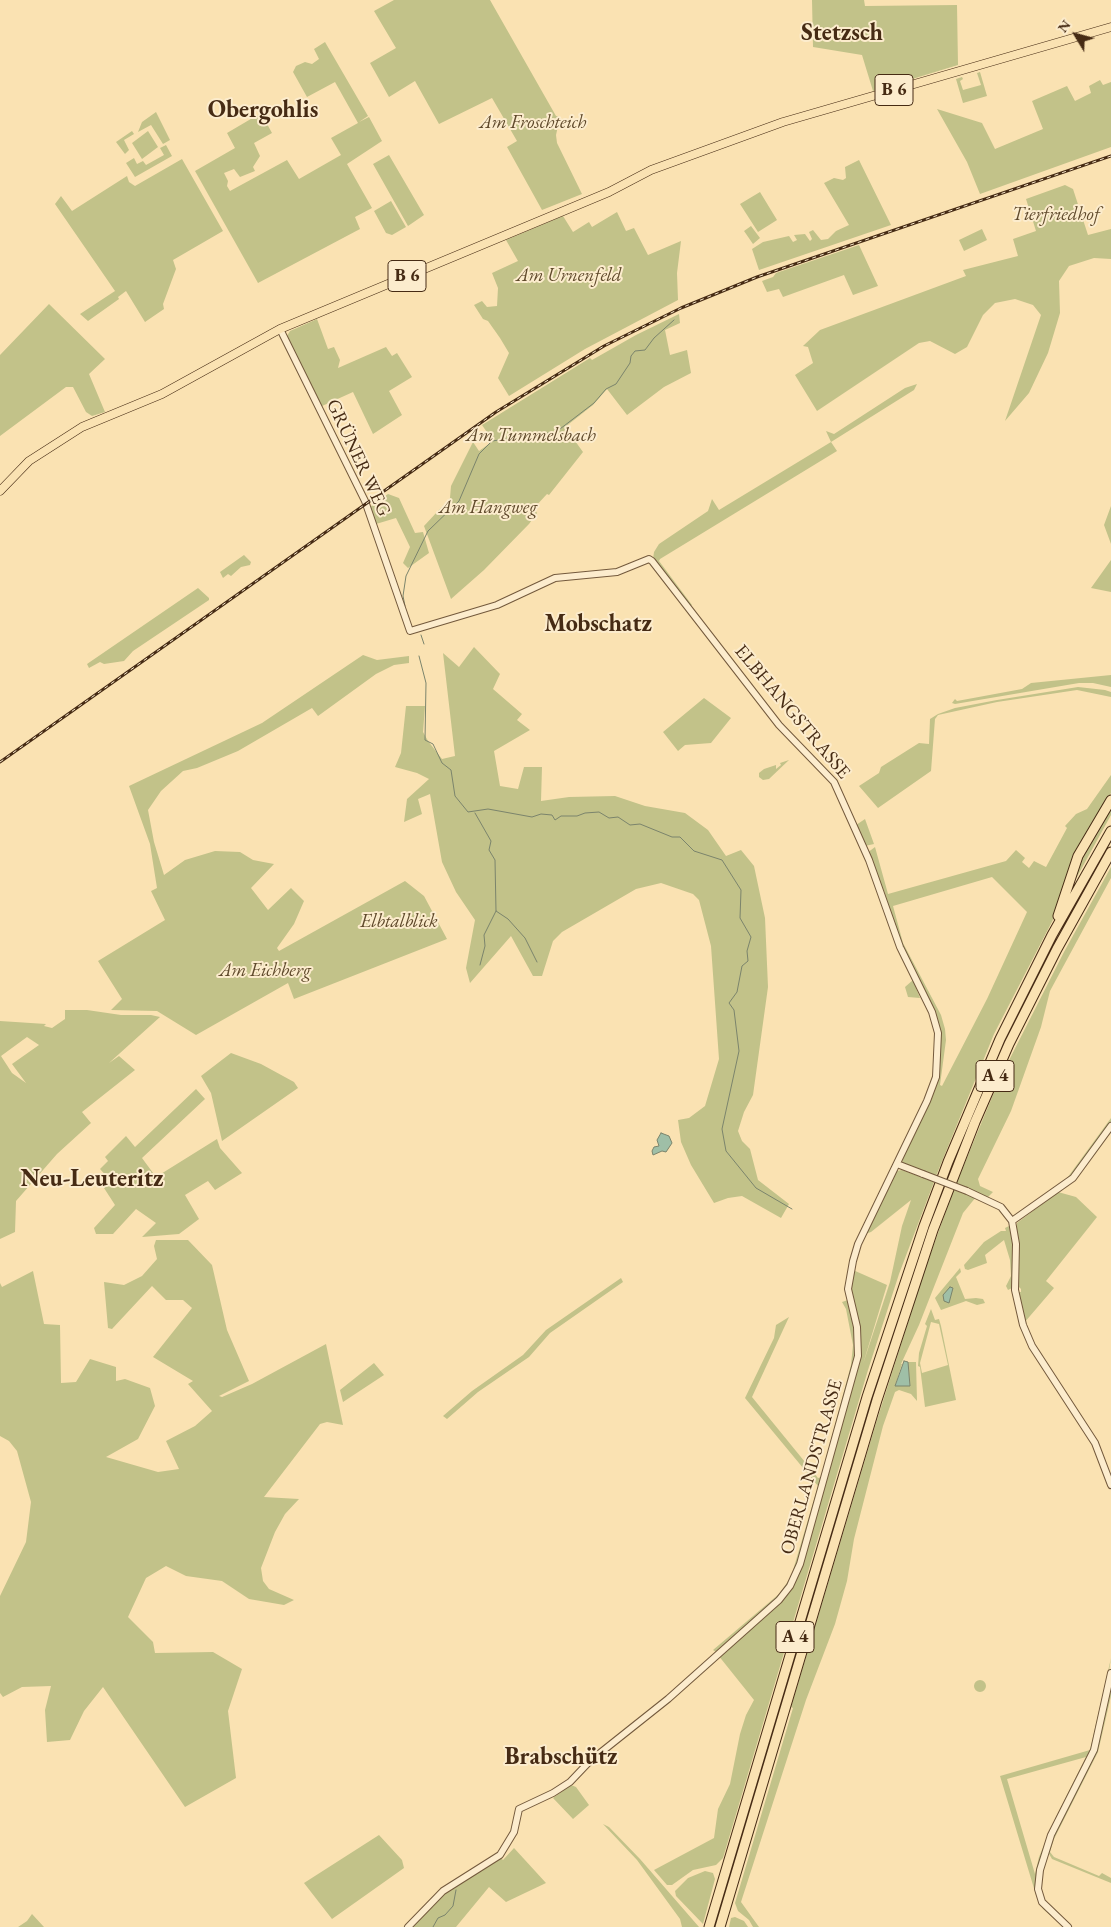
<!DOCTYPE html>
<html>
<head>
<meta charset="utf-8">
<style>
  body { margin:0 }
  #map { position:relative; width:1111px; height:1927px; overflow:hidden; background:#fae2b2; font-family:"EB Garamond",serif }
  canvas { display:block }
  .north { position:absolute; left:1051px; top:10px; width:50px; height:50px; -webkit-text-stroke:4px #fceccd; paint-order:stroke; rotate:307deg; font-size:14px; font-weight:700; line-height:20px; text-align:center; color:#462b14 }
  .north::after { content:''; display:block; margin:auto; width:18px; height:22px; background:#462b14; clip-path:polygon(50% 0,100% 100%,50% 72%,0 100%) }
</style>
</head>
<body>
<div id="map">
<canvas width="1111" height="1927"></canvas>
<div class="north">N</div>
</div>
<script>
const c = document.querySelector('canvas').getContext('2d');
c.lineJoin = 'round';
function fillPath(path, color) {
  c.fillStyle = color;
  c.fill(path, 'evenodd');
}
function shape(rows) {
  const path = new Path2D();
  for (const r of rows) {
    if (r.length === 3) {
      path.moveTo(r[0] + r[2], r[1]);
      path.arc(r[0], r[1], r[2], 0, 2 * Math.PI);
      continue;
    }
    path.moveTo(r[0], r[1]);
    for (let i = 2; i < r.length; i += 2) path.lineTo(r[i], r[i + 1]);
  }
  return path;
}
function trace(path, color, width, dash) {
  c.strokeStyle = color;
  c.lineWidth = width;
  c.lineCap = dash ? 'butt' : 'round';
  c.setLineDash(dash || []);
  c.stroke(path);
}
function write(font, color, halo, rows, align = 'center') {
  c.font = font + ' "EB Garamond",serif';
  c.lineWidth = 4;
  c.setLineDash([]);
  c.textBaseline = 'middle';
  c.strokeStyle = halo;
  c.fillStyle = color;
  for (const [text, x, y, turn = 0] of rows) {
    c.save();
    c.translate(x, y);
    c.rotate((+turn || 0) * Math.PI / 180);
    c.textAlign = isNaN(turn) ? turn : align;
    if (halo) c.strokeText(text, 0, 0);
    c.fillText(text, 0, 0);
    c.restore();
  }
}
const green = shape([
  [394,0,490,0,556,116,560,117,556,135,557,143,582,194,542,210,507,147,517,141,492,98,439,124,415,81,389,97,370,63,396,48,374,11],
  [812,0,864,0,865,6,957,5,958,65,873,91,862,55,813,47],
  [325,42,368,116,359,122,369,117,382,141,347,164,372,208,355,217,360,229,258,283,195,171,235,148,227,133,261,113,272,133,254,143,260,156,253,167,255,171,240,177,234,169,224,173,228,181,227,186,230,191,287,160,299,179,341,155,331,138,358,123,335,82,307,97,293,72,296,66,305,62,312,64,319,59,314,49],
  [980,72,987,96,963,103,956,79,962,77,963,79,960,81,963,90,981,85,977,73],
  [1100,80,1103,85,1111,82,1111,147,980,194,967,162,937,109,982,123,995,149,1043,129,1032,101,1067,86,1075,101,1091,93,1089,86],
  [156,112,170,140,163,144,151,125,138,132,142,122],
  [132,131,134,134,124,140,129,150,125,154,116,142],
  [148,131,158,147,142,159,132,143],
  [166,145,172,156,135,177,126,163,134,158,137,164,143,161,146,165,164,155,160,148],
  [389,155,424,215,408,226,373,164],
  [182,159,223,231,173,260,176,269,163,304,164,309,145,322,126,291,118,297,119,299,88,321,80,314,115,291,55,204,61,196,72,211,127,176,129,182,135,186],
  [859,160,891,225,759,270,752,249,763,242,789,236,793,242,797,240,794,235,805,234,810,241,812,239,809,232,813,230,821,240,828,239,836,231,849,225,824,183,834,178,843,180,846,178,845,167],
  [1065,185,1073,189,1088,235,1111,229,1111,259,1094,258,1069,266,1059,281,1060,313,1048,353,1029,393,1005,421,1041,315,1033,305,1015,299,995,303,983,315,967,347,955,354,930,341,919,343,817,411,795,375,813,363,808,347,803,346,820,330,966,276,963,270,1018,256,1013,239,1036,231,1026,199],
  [760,192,777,220,758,232,740,204],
  [391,201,406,227,392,235,386,233,374,211],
  [617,212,626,231,634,228,648,255,681,241,677,273,678,300,585,349,509,396,498,378,509,353,500,338,488,321,483,319,474,305,482,301,487,307,497,306,498,288,492,273,518,261,506,240,563,216,573,232,589,222,592,227],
  [751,226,760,238,753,244,744,231],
  [982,229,987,240,964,251,959,240],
  [859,245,878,286,853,295,844,275,783,297,779,289,767,292,762,281,773,277,776,273],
  [49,304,105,359,89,374,105,412,92,416,86,412,73,387,66,387,0,436,0,355],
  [679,314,680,323,665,330,670,355,687,350,691,373,664,387,627,415,607,389,593,405,565,427,583,452,549,495,547,494,534,508,537,513,529,524,484,570,451,599,424,526,450,498,451,486,473,442,479,451,493,441,482,425,590,358,592,360,636,335],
  [317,319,328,349,334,347,340,360,338,368,386,347,392,356,397,353,412,377,389,391,402,415,373,434,353,392,322,406,287,336,290,331],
  [917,384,914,390,831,442,837,451,660,559,659,561,692,605,690,606,653,559,654,552,659,544,708,511,712,499,719,510,831,442,826,431,834,434,905,388],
  [388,494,399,498,415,533,423,532,429,553,408,568,403,563,410,547,396,518,376,524,370,507],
  [1111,506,1111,544,1104,525],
  [244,555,251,562,250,565,241,567,231,576,228,574,223,578,220,572],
  [1111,560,1111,592,1091,588],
  [198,588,209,598,209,600,133,651,124,661,104,664,100,662,89,668,87,664],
  [474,647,500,674,493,689,522,714,517,720,530,730,494,751,500,786,518,789,524,767,542,767,541,801,569,797,615,796,645,806,685,813,708,830,726,856,741,850,754,866,765,918,768,987,753,1095,744,1112,738,1131,742,1141,750,1149,758,1180,789,1204,781,1218,742,1196,728,1198,714,1203,691,1165,681,1142,678,1120,689,1118,705,1106,719,1059,711,946,699,900,693,894,661,883,636,889,562,932,553,941,542,976,533,976,511,936,470,983,466,968,475,920,456,892,442,862,430,794,418,799,422,814,404,822,407,799,429,779,417,773,395,767,401,753,406,706,425,706,423,732,428,741,442,759,455,756,443,653,459,667],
  [363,655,377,660,409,656,409,663,394,665,376,674,318,716,312,708,238,751,197,768,183,771,161,791,148,810,154,842,164,875,185,860,215,851,240,852,253,860,274,864,251,888,268,910,291,888,304,901,294,924,277,948,279,951,405,881,424,896,447,939,294,999,288,983,196,1035,157,1011,111,1010,122,999,98,961,165,920,151,891,157,888,150,844,129,786,262,723],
  [1111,675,1111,687,1093,683,1079,683,955,704,952,703,955,699,957,701,1022,689,1031,683],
  [1078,687,1105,690,1111,692,1111,697,1077,690,997,702,938,715,935,719,931,771,878,808,859,786,879,773,881,767,919,743,929,744,930,719,938,714,955,708,997,700],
  [704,698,731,718,711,743,685,745,678,751,663,732],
  [789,760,769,779,763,780,759,777,759,773,764,769,776,765,776,769,781,765,780,763],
  [1111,775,1111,793,1091,826,1058,910,994,1034,936,1176,902,1163,904,1154,910,1145,908,1144,929,1101,940,1041,915,970,901,944,884,891,867,853,875,847,888,894,1006,861,1016,850,1025,858,1022,862,1029,868,1034,861,1046,867,1067,828,1065,826,1076,814,1087,809],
  [992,877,1027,912,987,999,942,1086,940,1085,946,1040,945,1029,941,1015,903,943,893,906],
  [1111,804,1111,815,1072,886,1087,846],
  [865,819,874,844,865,846,856,825],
  [1111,867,1111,878,1050,991,1041,1027,1011,1111,978,1179,980,1186,993,1192,988,1197,968,1190,956,1184,1000,1078,1064,952],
  [913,980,920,998,908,997,905,987],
  [65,1010,87,1010,121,1015,151,1015,160,1017,109,1063,119,1056,135,1070,82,1112,91,1123,57,1154,16,1201,15,1232,0,1239,0,1021,46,1024,44,1026,52,1028,65,1019],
  [27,1037,39,1045,12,1064,26,1083,12,1073,1,1056],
  [231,1053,261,1064,294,1082,298,1088,222,1141,211,1093,201,1076],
  [196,1089,205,1099,142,1158,156,1177,217,1139,220,1148,242,1173,215,1190,208,1181,185,1195,199,1219,179,1234,142,1237,156,1223,136,1209,113,1234,96,1234,94,1228,115,1205,104,1188,111,1181,100,1169,108,1161,105,1157,126,1136,135,1147],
  [1111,1118,1111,1123,1070,1178,1065,1181],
  [902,1170,934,1182,899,1274,868,1370,723,1858,716,1865,693,1870,672,1885,667,1885,654,1870,714,1838,718,1809,730,1784,740,1734,746,1715,754,1700,718,1655,793,1586,799,1573,860,1357,861,1339,851,1290,853,1270,887,1285,863,1364,890,1282,902,1226,911,1200,871,1232,865,1234,896,1171],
  [954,1189,976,1197,963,1213,919,1325,901,1364,902,1364,895,1386,910,1386,908,1362,916,1362,917,1401,911,1394,899,1390,895,1392,883,1426,854,1539,847,1581,835,1624,806,1700,741,1902,759,1927,753,1927,749,1920,738,1911,735,1903,793,1708,791,1707,876,1423,925,1269],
  [1058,1192,1076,1197,1097,1217,1046,1281,1054,1288,1024,1323,1018,1292,1021,1292,1021,1289,1017,1285,1017,1223],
  [1009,1226,1012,1234,1013,1256,1012,1288,1008,1290,1006,1286,1011,1276,1010,1260,1004,1240,985,1255,987,1263,968,1270,965,1269,964,1265,984,1242,1001,1231,1006,1231,1005,1228],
  [156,1240,188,1240,212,1265,227,1330,249,1381,219,1396,222,1397,252,1384,326,1344,343,1425,327,1422,320,1424,264,1497,299,1499,285,1514,275,1532,261,1568,263,1581,269,1589,294,1600,284,1605,249,1599,222,1581,186,1576,166,1566,146,1578,128,1617,153,1642,155,1653,213,1652,242,1669,228,1711,236,1778,185,1807,103,1687,84,1711,70,1740,47,1742,45,1710,51,1686,22,1687,3,1697,0,1693,0,1596,26,1542,31,1502,17,1451,9,1441,0,1436,0,1283,2,1287,33,1271,44,1324,60,1325,61,1383,76,1382,90,1359,116,1367,116,1381,125,1379,150,1388,155,1406,138,1439,106,1457,158,1472,179,1469,166,1441,195,1426,212,1411,188,1384,193,1381,153,1357,192,1308,183,1300,166,1300,152,1286,112,1329,108,1328,104,1282,124,1285,142,1276,157,1259,154,1246],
  [960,1268,961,1272,956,1277,965,1299,976,1298,983,1299,985,1303,977,1305,966,1301,941,1310,935,1298],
  [621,1278,623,1282,550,1333,529,1357,478,1392,447,1419,443,1416,472,1391,523,1355,546,1330],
  [848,1300,855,1336,855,1355,801,1553,791,1582,778,1598,716,1652,713,1650,779,1594,791,1577,818,1486,745,1398,774,1338,776,1325,789,1317,752,1397,818,1478,821,1477,851,1365,853,1345,846,1309,842,1302],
  [931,1309,935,1320,939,1319,941,1326,956,1400,925,1407,920,1367,918,1366,919,1353,927,1326,925,1324],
  [931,1322,939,1324,948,1365,922,1373,920,1363],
  [374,1363,384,1375,343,1402,340,1390],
  [1111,1658,1107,1684,1094,1744,1040,1858,1040,1902,1045,1910,1066,1927,1064,1927,1043,1909,1036,1895,1000,1776,1090,1750],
  [1086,1757,1056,1817,1039,1857,1035,1874,1007,1779],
  [980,1686,6],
  [1111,1681,1111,1696,1098,1752,1054,1839,1050,1852,1054,1857,1099,1876,1102,1873,1111,1878,1111,1883,1052,1859,1048,1852,1052,1837,1092,1757],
  [571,1785,576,1787,589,1805,573,1819,553,1798],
  [603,1824,609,1827,640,1859,699,1927,682,1927,680,1919,637,1860],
  [379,1835,402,1860,404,1868,332,1919,304,1883],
  [514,1848,546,1883,506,1902,489,1887,456,1927,411,1927,436,1899,500,1857,503,1860],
  [705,1871,713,1873,715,1879,703,1924,676,1896,675,1891,688,1878],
  [32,1914,44,1927,18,1927,27,1921],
  [735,1917,744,1921,748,1927,729,1927,731,1918]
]);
const water = shape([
  [661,1133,669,1136,672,1143,666,1152,662,1151,653,1155,652,1151,654,1147,659,1146,657,1140,661,1133],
  [950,1287,953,1288,949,1303,944,1301,943,1295,950,1287],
  [904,1361,908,1362,910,1386,895,1386,904,1361]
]);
const stream = shape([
  [405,606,403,596,406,576,428,531,459,501,479,454,492,441,556,432,594,403,606,389,616,384,630,363,631,356,635,351,645,350,654,338,674,320],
  [421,635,424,644],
  [419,656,426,683,425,740,433,744,442,763,451,770,455,796,468,812,488,809,532,817,541,814,552,815,555,820,561,816,577,816,585,813,599,812,609,818,618,817,630,825,640,824,672,837,680,837,694,851,722,860,741,890,740,918,751,937,747,951,748,961,742,966,737,992,729,1003,734,1010,739,1051,722,1129,726,1151,756,1188,792,1209],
  [475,813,491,841,489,850,495,860,496,911,508,919,525,938,537,962],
  [480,965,485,946,484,935,496,911],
  [433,1927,438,1918,445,1915,453,1906,456,1890]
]);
const minor = shape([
  [280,329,365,501,410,631,497,605,555,578,617,572,649,559,652,561,779,725,834,782,869,860,900,947,932,1012,938,1033,936,1077,927,1101,858,1244,853,1261,848,1289,857,1327,858,1356,800,1564,790,1586,779,1600,668,1699,590,1761,570,1782,553,1793,519,1809,514,1832,500,1855,443,1891,408,1927],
  [897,1164,923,1174],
  [967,1191,1001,1207,1012,1221,1016,1244,1015,1290,1023,1325,1032,1346,1095,1443,1111,1485],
  [1012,1221,1073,1178,1111,1126],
  [1068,1927,1042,1902,1038,1889,1040,1870,1051,1835,1094,1750,1111,1673]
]);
const major = shape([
  [0,491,29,461,82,427,162,394,280,329,609,192,651,170,783,122,1111,27]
]);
const highway = shape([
  [1058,916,1078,856,1111,800],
  [709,1927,867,1397,924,1226,948,1162,1000,1039,1052,935,1111,831],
  [720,1927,877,1400,933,1230,975,1122,1009,1044,1057,949,1111,852]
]);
const rail = shape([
  [0,762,496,412,604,346,681,308,757,277,1111,156]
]);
const minorBridge = shape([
  [923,1174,967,1191]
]);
const shields = [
  [894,90,38],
  [407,276,38],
  [995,1076,38],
  [795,1637,38]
];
const shieldNames = [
  ["B 6",894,90],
  ["B 6",407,276],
  ["A 4",995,1076],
  ["A 4",795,1637]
];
const parkNames = [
  ["Am Froschteich",533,123],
  ["Tierfriedhof",1056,215],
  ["Am Urnenfeld",569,276],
  ["Am Tummelsbach",531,436],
  ["Am Hangweg",488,508],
  ["Elbtalblick",399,922],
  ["Am Eichberg",265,971]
];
const streetNames = [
  ["GRÜNER WEG",358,458,65],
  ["ELBHANGSTRASSE",792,712,50],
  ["OBERLANDSTRASSE",812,1467,-74]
];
const districtNames = [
  ["Stetzsch",842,33],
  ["Obergohlis",263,110],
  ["Mobschatz",598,624],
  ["Neu-Leuteritz",92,1179],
  ["Brabschütz",561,1757]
];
fillPath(green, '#c2c289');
fillPath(water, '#9fbfa7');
trace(water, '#7b846c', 1);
trace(stream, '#7b846c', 1);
trace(minor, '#73593c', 8);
trace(major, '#462b14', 9);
trace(highway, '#462b14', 11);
trace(minor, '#fceccd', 6);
trace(major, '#fae2b2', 8);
trace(highway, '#fae2b2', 9);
trace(rail, '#462b14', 3);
trace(rail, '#fceccd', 1, [4]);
trace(minorBridge, '#73593c', 8, []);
trace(minorBridge, '#fceccd', 6);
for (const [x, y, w] of shields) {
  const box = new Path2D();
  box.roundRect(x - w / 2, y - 15.5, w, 31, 4);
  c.fillStyle = '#fceccd';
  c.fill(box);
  trace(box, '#462b14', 1);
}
write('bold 18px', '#462b14', null, shieldNames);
write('italic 19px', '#5f492b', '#fceccd', parkNames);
write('19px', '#462b14', '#fceccd', streetNames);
write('bold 24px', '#462b14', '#fceccd', districtNames);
</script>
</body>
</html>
